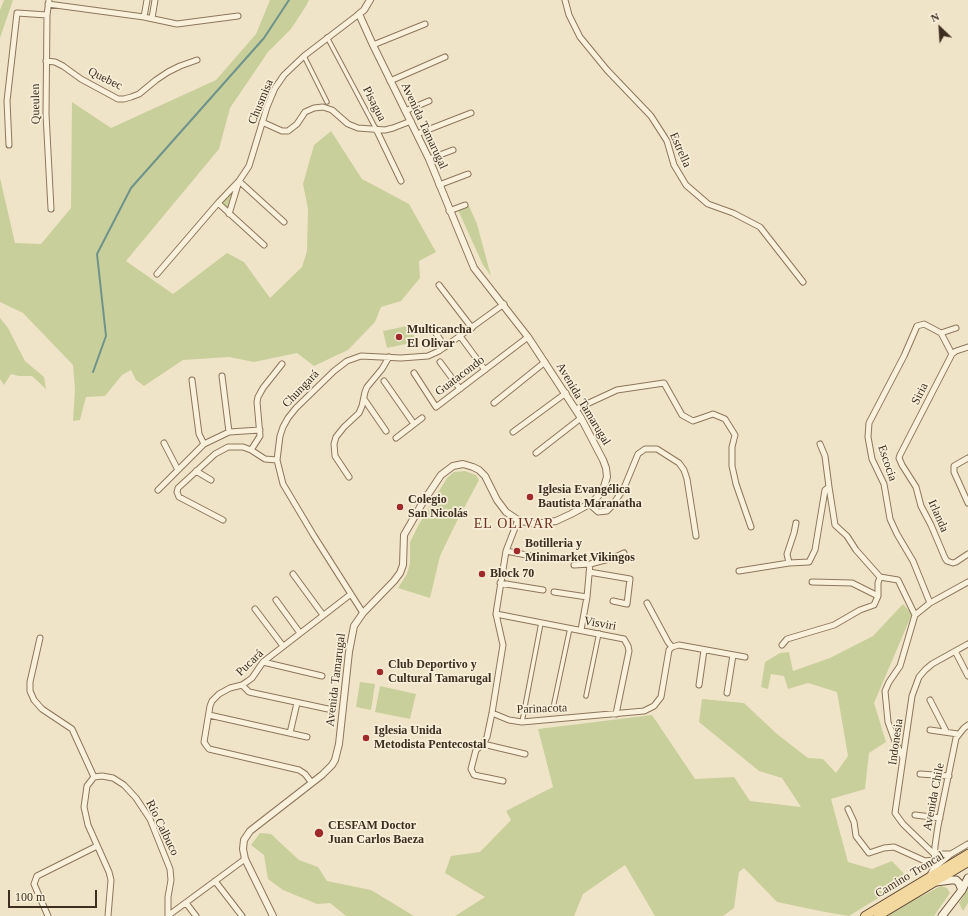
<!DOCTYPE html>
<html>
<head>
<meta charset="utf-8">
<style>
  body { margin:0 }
  #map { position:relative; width:968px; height:916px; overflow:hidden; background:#f0e4c8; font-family:"Times New Roman",serif }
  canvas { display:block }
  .north { position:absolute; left:920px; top:8px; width:40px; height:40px; -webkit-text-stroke:3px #f7eed8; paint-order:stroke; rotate:335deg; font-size:11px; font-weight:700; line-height:16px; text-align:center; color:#3d2e20 }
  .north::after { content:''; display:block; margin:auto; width:14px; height:18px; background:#3d2e20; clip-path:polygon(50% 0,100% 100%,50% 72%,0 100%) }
  .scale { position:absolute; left:8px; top:890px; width:89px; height:18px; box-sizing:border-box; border:2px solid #3d2e20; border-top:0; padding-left:5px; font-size:12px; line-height:14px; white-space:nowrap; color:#3d2e20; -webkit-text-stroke:3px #f7eed8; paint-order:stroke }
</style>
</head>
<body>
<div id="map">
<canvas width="968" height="916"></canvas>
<div class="north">N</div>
<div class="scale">100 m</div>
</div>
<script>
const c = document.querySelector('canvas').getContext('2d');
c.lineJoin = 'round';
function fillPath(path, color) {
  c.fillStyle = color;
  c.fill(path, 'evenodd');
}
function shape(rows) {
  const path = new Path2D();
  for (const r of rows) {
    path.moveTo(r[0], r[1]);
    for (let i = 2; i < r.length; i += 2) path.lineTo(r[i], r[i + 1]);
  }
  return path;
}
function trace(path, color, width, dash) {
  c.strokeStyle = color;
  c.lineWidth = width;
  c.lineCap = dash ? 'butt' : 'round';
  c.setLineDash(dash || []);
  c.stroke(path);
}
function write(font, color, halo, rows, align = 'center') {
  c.font = font + ' "Times New Roman",serif';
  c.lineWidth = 3.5;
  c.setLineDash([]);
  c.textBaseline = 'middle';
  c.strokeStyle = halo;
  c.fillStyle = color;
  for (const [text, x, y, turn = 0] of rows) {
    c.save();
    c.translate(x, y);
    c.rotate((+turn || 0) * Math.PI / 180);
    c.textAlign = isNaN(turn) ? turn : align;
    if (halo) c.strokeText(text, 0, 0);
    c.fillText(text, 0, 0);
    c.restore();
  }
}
const green = shape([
  [4,0,13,0,0,38,0,10],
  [270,0,309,0,306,6,291,29,268,52,230,108,219,149,126,261,173,294,227,253,244,262,270,298,302,267,307,251,308,209,303,184,314,145,331,131,362,179,409,204,436,252,419,261,420,278,401,301,381,307,375,322,348,350,314,366,297,353,254,362,229,357,183,360,144,386,136,380,131,370,122,375,105,396,86,397,80,420,73,421,75,389,73,365,23,313,0,302,0,178,15,243,41,244,71,208,72,102,111,128,216,80,256,34],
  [238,186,228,210,220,203],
  [469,206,477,224,491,276,483,265,458,210],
  [0,318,8,328,25,361,44,377,46,389,32,376,19,376,11,374,4,385,0,379],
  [412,325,415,342,387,348,383,331],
  [465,471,476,475,479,480,455,525,440,556,430,598,398,588,407,574,410,563,410,542,419,524,447,478,454,472],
  [903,604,912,614,874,703,886,742,869,753,865,789,831,799,848,862,872,869,892,861,909,879,849,916,825,912,777,902,744,868,739,872,734,908,723,916,655,916,625,865,583,894,574,916,455,916,485,897,445,873,451,856,480,852,511,820,506,811,553,787,538,729,652,715,695,779,734,777,750,801,801,807,782,778,759,771,699,722,702,699,744,703,777,734,808,758,823,759,836,773,848,756,837,692,808,683,788,689,784,676,771,674,768,689,761,687,765,662,780,653,789,652,793,671,830,658,873,636],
  [360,682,375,684,371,710,356,707],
  [380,686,416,694,410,719,375,712],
  [260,833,271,834,299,860,318,867,327,881,371,890,414,916,346,916,330,903,317,904,283,890,268,879,264,855,251,845],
  [941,886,947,888,950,893,934,916,888,916,916,899],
  [968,888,968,903,963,911,959,903]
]);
const stream = shape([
  [93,372,106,336,97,254,131,188,264,38,289,0]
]);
const pedestrian = shape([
  [327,37,376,129],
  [304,56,327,102],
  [586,696,599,633],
  [553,708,570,628],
  [522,722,541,623]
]);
const minor = shape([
  [49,0,47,15,46,114,51,209],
  [565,0,569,15,580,37,607,70,651,116,667,141,674,165,686,185,708,204,733,213,760,227,803,282],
  [48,4,144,17,177,24,238,16],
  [144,17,147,0],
  [152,18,155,0],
  [373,45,425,24],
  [46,61,55,62,63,66,81,79,118,99,124,99,131,97,139,94,156,80,168,72,180,66,197,60],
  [390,81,445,57],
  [405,111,429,101],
  [262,122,282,131,288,131,297,124,305,112,314,108,323,107,332,110,348,124,358,128,385,130,393,128,411,121],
  [376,129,401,181],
  [417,134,471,113],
  [9,145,7,101,17,13,47,15],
  [429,159,453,150],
  [439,185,468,174],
  [218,203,264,245],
  [449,211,465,205],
  [229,214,239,181,284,222],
  [157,274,218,203,239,181,249,166,267,107,275,88,284,75,304,56,359,14],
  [439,285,472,328],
  [435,332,445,347],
  [941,333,956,328],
  [460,336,485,370],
  [968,347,956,351,952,354,900,455,899,458,902,465,916,487,921,506,931,525,945,558,947,561,953,563,956,562,968,554],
  [440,362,460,389],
  [414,373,436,407,528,337],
  [222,376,229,432],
  [192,380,199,434,204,444],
  [384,381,414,424],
  [364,399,386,431],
  [494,403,545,362],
  [576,409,617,390,664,383,682,415,693,421,713,414,725,419,735,435,732,447,732,466,736,484,751,527],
  [513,432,566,393],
  [396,438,422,418],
  [164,443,178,470],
  [820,444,825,456,829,487],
  [251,450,260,436,257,402,258,397,263,388,282,364],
  [536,453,581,418],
  [968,458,954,466,954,472,968,503],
  [196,471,211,480],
  [349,477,335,456,334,444,336,437,344,427,359,413,362,406,365,392,367,387,382,369,389,357],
  [158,490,204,444,229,432,260,430],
  [589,504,598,512,607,511,612,506,624,488,638,454,645,449,657,449,679,463,684,470,687,479,696,536],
  [223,520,179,497,177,492,178,488,215,454,228,447,243,447,251,450,265,459,277,460],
  [506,551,547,559],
  [789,563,787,554,794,533,796,523],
  [574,565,590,564,613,558,624,553],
  [739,571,789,563,809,562,815,550,825,490,829,487,835,525,847,536,856,550,880,577,878,583,878,596,874,605,860,610,834,625,787,639,782,645],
  [589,572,630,579,627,604,613,601],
  [293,574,323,615],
  [880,577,898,580,915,615],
  [812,582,852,583,878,596],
  [500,583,543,590],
  [554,592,587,597],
  [276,600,300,633],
  [647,603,668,642,672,647],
  [930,603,913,561,897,534,890,519,884,484,872,459,868,437,869,423,904,356,917,326,924,324,941,333,952,354],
  [255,609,283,646],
  [363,613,314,536,283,484,277,460,280,436,283,427,288,418,296,408,334,371,347,361,361,356,401,358,428,356,439,351,504,304],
  [496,614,624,639,628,646,629,651,616,714],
  [581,630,587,597,590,564],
  [40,638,30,682,30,691,34,700,42,709,72,729,94,777],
  [955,651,968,676],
  [263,662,322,676],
  [242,685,249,692,328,709],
  [699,685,704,650],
  [727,693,733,655],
  [930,700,946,731],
  [492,713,509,720,522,722,644,711,654,706,661,697,669,650,672,647,679,645,745,657],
  [209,715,307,737],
  [930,730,958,734],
  [290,733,297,703],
  [483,744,525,754],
  [903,758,895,741,888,722,885,691,889,682,900,666,915,615,930,603,968,582],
  [920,774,949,776],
  [503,781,474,775,471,769,476,750,483,744,487,737,492,713,503,645,496,614,497,607,506,551,518,520],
  [312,783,305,774,299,770,209,749,206,745,204,742,210,706,212,701,219,694,230,688,242,685,248,681,252,678,263,662,351,594],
  [848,809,854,822,856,836,869,853,884,848,894,847,925,861,934,860],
  [915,815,940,818],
  [934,854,903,824,895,813,912,696,919,677,925,670,932,664,968,644],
  [934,854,951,854],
  [934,868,951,854,968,844],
  [930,875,934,868,935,846,938,826,956,738,964,728,968,725],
  [215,881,242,916],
  [186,903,196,916],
  [169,915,245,859],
  [48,916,34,884,37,876,97,846],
  [108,916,111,880,109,872,88,825,84,807,87,786,94,777,102,776,113,778,124,785,136,798,150,819,170,869,171,880,168,897,168,916]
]);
const tertiary = shape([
  [273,916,245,859,243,849,244,840,250,831,322,775,332,765,335,760,339,744,349,652,354,626,363,613,394,581,400,573,403,565,404,535,423,502,441,475,453,466,463,464,473,467,479,470,485,476,497,500,506,512,518,520,535,524,556,521,571,514,593,502,603,490,607,477,606,468,603,460,581,418,528,337,474,268,429,159,373,45,359,14,364,10,370,0]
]);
const secondary = shape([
  [936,882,951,880,956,880,959,883,962,890],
  [942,916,962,890,968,878]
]);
const primary = shape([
  [865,916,968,854],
  [878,916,968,862]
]);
const markers = [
  [399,337,4,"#9e2a2b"],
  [530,497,4,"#9e2a2b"],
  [400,507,4,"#9e2a2b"],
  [517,551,4,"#9e2a2b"],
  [482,574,4,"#9e2a2b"],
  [380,672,4,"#9e2a2b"],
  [366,738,4,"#9e2a2b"],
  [319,833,5,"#9e2a2b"]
];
const streetNames = [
  ["Quebec",105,79,26],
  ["Chusmisa",261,102,-67],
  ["Queulen",36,104,-91],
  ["Pisagua",374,104,63],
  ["Avenida Tamarugal",424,126,65],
  ["Estrella",680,150,66],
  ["Guatacondo",460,376,-37],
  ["Chungará",301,389,-46],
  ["Siria",920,394,-63],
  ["Avenida Tamarugal",583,404,59],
  ["Escocia",887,463,71],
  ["Irlanda",938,516,66],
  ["Visviri",600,624,10],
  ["Pucará",250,663,-44],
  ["Avenida Tamarugal",336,680,-83],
  ["Parinacota",542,709,-2],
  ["Indonesia",896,742,-82],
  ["Avenida Chile",934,797,-79],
  ["Río Calbuco",162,828,64],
  ["Camino Troncal",910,875,-31]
];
const poiNames = [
  ["Multicancha",407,330],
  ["El Olivar",407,344],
  ["Iglesia Evangélica",538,490],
  ["Bautista Maranatha",538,504],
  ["Colegio",408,500],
  ["San Nicolás",408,514],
  ["Botilleria y",525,544],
  ["Minimarket Vikingos",525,558],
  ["Block 70",490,574],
  ["Club Deportivo y",388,665],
  ["Cultural Tamarugal",388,679],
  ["Iglesia Unida",374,731],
  ["Metodista Pentecostal",374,745],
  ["CESFAM Doctor",328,826],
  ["Juan Carlos Baeza",328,840]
];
const quarterNames = [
  ["EL OLIVAR",514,524]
];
fillPath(green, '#c9cf9b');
trace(stream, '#6f938a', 2);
trace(pedestrian, '#8d765c', 5.5);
trace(minor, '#8d765c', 7);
trace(tertiary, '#8d765c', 8);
trace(secondary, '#6f573f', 9);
trace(primary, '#5b4430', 10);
trace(pedestrian, '#faf1dc', 3.5);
trace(minor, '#faf1dc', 5);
trace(tertiary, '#faf1dc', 6);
trace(secondary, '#faf1dc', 7);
trace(primary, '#f3d9a0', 8);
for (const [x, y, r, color] of markers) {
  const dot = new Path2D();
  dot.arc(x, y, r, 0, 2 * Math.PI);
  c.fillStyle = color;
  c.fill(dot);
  trace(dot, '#f7eed8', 1.5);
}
write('12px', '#3d2e20', '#f7eed8', streetNames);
write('bold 12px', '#3d2e20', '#f7eed8', poiNames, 'left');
c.letterSpacing = '1px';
write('14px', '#6b2e1e', '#f7eed8', quarterNames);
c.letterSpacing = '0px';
</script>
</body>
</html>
